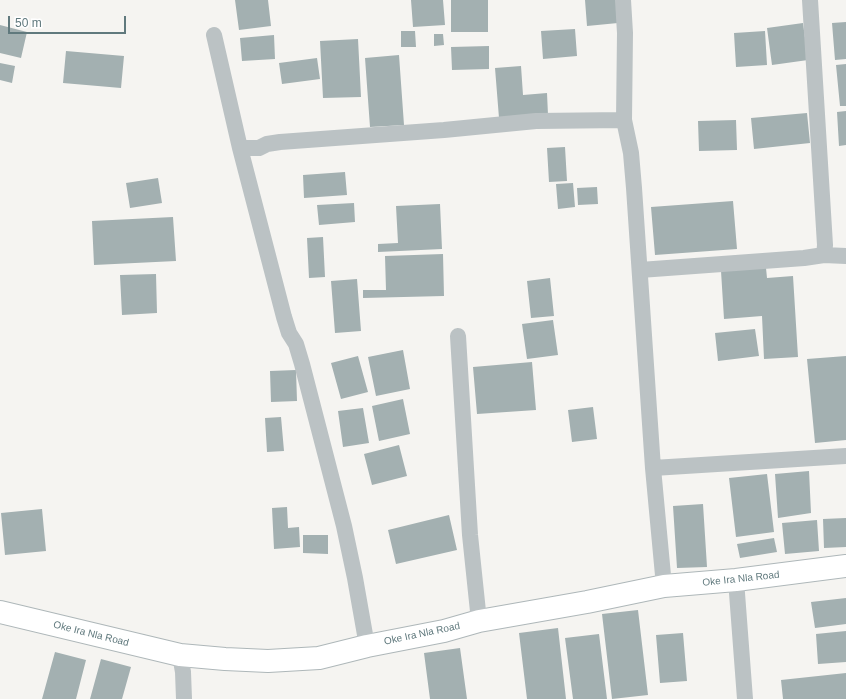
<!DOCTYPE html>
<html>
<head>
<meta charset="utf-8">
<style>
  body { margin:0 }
  #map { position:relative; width:846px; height:699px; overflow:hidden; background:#f5f4f1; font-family:Arial,sans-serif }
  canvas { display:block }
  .scale { position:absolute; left:8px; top:16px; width:118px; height:18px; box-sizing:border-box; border:2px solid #60797d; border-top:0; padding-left:5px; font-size:12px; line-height:14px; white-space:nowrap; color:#60797d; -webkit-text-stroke:3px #fff; paint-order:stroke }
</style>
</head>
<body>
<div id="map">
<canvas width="846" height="699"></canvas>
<div class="scale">50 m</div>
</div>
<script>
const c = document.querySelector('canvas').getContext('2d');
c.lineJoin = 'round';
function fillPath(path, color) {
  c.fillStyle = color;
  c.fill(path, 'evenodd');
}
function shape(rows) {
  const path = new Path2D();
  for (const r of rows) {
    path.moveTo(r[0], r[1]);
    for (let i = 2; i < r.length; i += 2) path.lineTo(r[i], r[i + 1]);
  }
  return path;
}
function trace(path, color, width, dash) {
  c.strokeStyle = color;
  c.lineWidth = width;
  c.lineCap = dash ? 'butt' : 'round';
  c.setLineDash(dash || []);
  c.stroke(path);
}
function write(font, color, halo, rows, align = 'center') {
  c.font = font + ' Arial,sans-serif';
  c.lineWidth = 4;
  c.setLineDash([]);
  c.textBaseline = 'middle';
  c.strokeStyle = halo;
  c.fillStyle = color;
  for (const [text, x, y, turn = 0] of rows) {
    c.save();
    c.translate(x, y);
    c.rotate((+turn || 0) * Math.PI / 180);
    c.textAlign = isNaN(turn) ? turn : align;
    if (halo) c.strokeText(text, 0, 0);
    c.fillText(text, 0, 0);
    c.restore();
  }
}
const building = shape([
  [235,0,268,0,271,26,239,30],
  [411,0,443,0,445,25,413,27],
  [451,0,488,0,488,32,451,32],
  [585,0,616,0,618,23,587,26],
  [846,22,846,59,835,60,832,23],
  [803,23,808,60,772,65,767,28],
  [0,25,27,32,21,58,0,53],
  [575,29,577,56,543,59,541,31],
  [401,31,415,31,416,47,401,47],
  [765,31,767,65,736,67,734,33],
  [434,34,443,34,444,45,434,46],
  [274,35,275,59,242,61,240,38],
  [358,39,361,97,323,98,320,41],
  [489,46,489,69,452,70,451,47],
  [66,51,124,56,121,88,63,83],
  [399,55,404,125,370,127,365,58],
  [317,58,320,79,282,84,279,63],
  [0,63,15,66,12,83,0,80],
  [846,64,846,106,840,106,836,65],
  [521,66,523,95,547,93,548,115,499,118,495,68],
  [846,111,846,145,839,146,837,112],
  [807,113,810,143,754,149,751,118],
  [736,120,737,150,699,151,698,121],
  [565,147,567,181,549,182,547,148],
  [345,172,347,195,304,198,303,175],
  [158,178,162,203,130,208,126,183],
  [573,183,575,207,558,209,556,184],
  [597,187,598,204,578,205,577,188],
  [733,201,737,249,655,255,651,207],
  [354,203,355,222,319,225,317,205],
  [440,204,442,249,378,252,378,244,398,243,396,206],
  [173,217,176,261,94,265,92,221],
  [323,237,325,277,309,278,307,238],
  [443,254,444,296,363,298,363,290,386,290,385,256],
  [766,268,767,278,793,276,798,357,764,359,762,316,724,319,721,271],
  [156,274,157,313,122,315,120,275],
  [550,278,554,316,531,318,527,281],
  [357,279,361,331,335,333,331,281],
  [553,320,558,355,527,359,522,324],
  [755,329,759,356,718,361,715,333],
  [403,350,410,389,376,396,368,357],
  [358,356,368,392,341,399,331,363],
  [846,356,846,440,815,443,807,359],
  [532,362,536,410,477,414,473,367],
  [296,370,297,401,271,402,270,371],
  [403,399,410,434,379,441,372,406],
  [593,407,597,439,572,442,568,410],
  [363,408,369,443,343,447,338,411],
  [281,417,284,451,267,452,265,418],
  [399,445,407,476,372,485,364,454],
  [809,471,811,513,778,518,775,474],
  [767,474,774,532,736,537,729,478],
  [703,504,707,567,677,568,673,506],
  [287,507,288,528,299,527,300,547,274,549,272,508],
  [42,509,46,551,5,555,1,513],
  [449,515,457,550,396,564,388,530],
  [846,518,846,547,824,548,823,519],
  [817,520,819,551,785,554,782,523],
  [303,535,328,535,328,554,303,553],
  [774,538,777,552,740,558,737,544],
  [846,598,846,624,815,628,811,602],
  [638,610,648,695,612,699,602,614],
  [558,628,566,699,527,699,519,633],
  [846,631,846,662,818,664,816,634],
  [683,633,687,681,660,683,656,635],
  [599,634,607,699,573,699,565,638],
  [460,648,467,699,430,699,424,653],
  [55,652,86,660,76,699,42,699],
  [101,659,131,667,122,699,90,699],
  [846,673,846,699,783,699,781,680]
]);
const street = shape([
  [623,0,625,33,624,120],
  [214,35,240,148,259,148,267,144,280,142,444,130,536,121,624,120,631,153,634,188,653,468,664,586],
  [240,148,284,317,289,333,296,344,302,364,344,526,355,578,367,646],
  [824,255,846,256],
  [640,270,804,258,824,255,825,245,810,0],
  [458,336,470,535,479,621],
  [653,468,846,456],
  [736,580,745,699],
  [180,655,183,672,184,699]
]);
const secondary = shape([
  [0,612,180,655,225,659,268,661,319,658,367,646,444,631,479,621,587,602,664,586,736,580,846,566]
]);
const streetNames = [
  ["Oke Ira Nla Road",741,579,-6],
  ["Oke Ira Nla Road",91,634,14],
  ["Oke Ira Nla Road",422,634,-12]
];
fillPath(building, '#a3b0b1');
trace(secondary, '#aeb7b9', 24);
trace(street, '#bbc2c4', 16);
trace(secondary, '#fff', 22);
write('10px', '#60797d', '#fff', streetNames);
</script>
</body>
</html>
